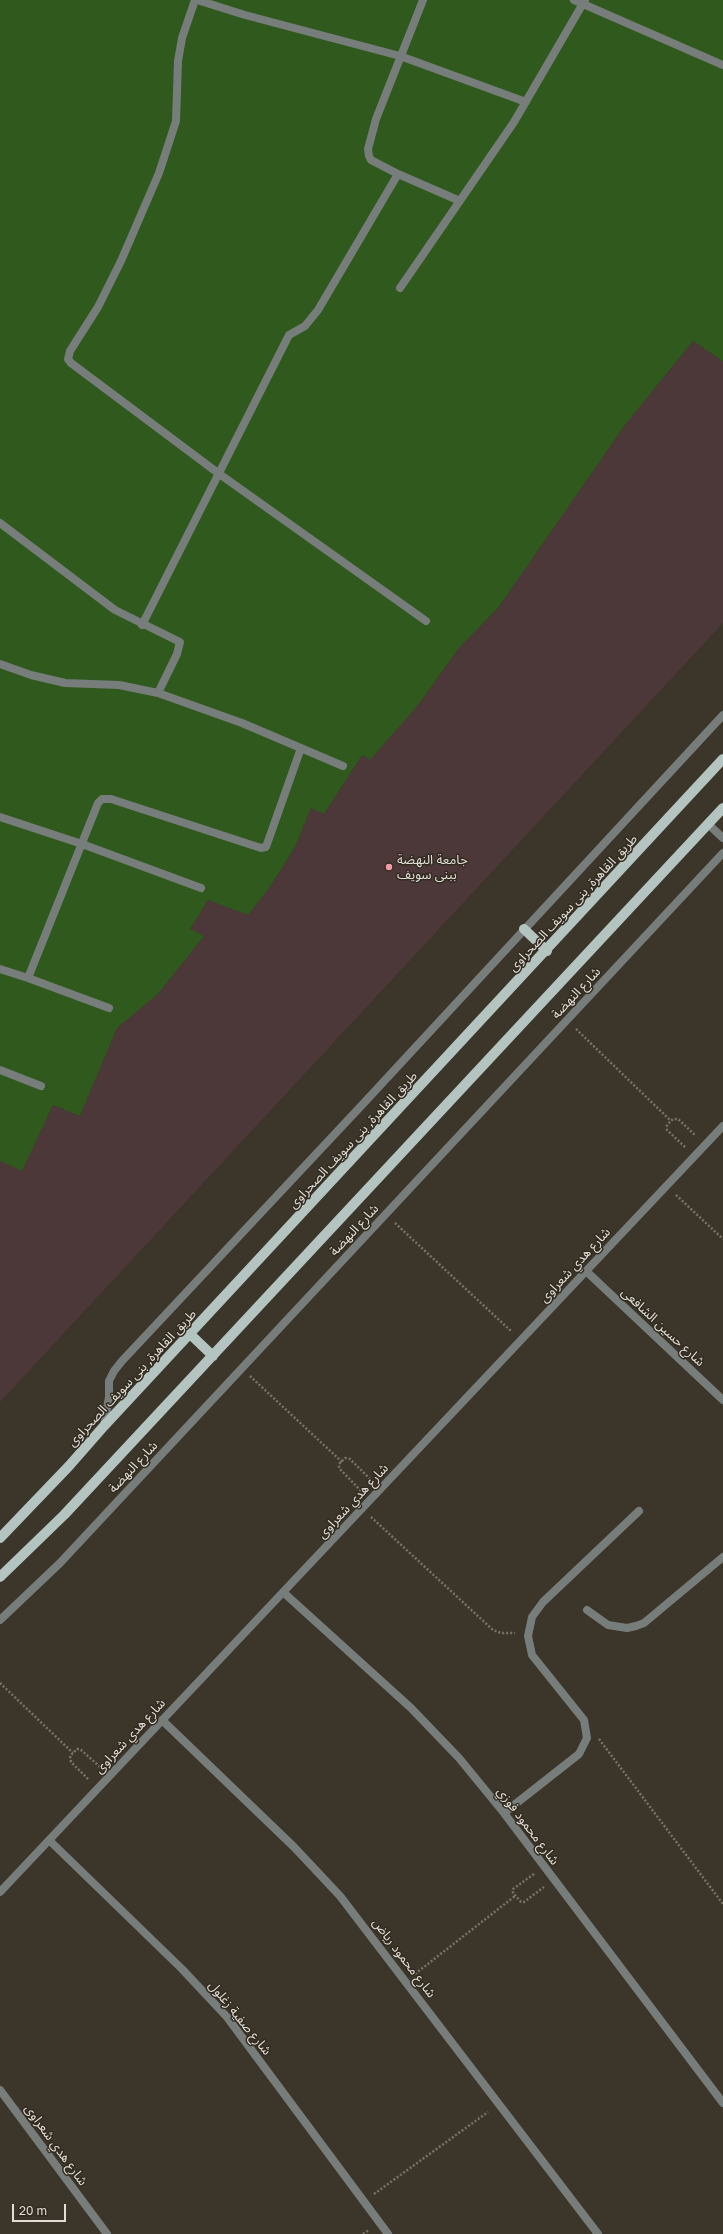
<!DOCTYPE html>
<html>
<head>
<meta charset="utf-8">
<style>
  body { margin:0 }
  #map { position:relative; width:723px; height:2234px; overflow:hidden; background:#3b352a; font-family:"Golos Text",sans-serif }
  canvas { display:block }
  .scale { position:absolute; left:12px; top:2204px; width:54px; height:18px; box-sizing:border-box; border:2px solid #e2ded7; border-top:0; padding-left:5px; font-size:12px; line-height:14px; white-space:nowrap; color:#e2ded7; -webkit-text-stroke:3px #312b20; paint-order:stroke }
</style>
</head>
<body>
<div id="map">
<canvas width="723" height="2234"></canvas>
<div class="scale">20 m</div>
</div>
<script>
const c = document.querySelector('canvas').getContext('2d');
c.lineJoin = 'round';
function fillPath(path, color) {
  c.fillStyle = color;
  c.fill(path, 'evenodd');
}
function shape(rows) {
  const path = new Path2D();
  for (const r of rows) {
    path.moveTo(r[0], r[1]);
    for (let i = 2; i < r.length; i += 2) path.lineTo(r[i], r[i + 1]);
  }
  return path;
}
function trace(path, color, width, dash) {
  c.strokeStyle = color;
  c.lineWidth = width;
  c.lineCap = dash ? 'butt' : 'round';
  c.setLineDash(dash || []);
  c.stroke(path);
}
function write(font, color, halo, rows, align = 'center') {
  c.font = font + ' "Golos Text","Noto Sans Arabic",sans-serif';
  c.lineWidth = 3;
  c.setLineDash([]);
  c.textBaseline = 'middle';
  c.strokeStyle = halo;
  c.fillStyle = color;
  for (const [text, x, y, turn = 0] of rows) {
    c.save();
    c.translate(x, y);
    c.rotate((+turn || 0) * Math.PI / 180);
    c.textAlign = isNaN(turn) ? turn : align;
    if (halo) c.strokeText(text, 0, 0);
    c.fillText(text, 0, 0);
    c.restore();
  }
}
const education = shape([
  [693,341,723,361,723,623,0,1402,0,1161,22,1170,53,1105,80,1116,117,1028,158,994,204,936,190,929,208,900,248,914,270,887,295,847,311,808,324,814,362,755,370,759,419,704,459,648,498,608,625,425]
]);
const green = shape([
  [0,0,723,0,723,361,693,341,625,425,498,608,459,648,419,704,370,760,362,755,324,814,311,808,295,847,270,887,248,915,208,900,190,929,204,936,158,994,117,1028,80,1116,53,1105,22,1171,0,1161]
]);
const path = shape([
  [576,1029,671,1121],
  [685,1147,667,1130,667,1125,673,1119,678,1119,696,1136],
  [676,1195,723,1239],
  [395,1223,511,1331],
  [250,1376,342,1462],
  [361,1491,339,1468,339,1464,345,1458,350,1459,371,1480],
  [371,1517,493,1630,501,1633,515,1633],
  [0,1683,73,1753],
  [599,1739,723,1904],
  [88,1779,71,1762,70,1756,77,1749,80,1749,100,1767],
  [534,1874,513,1889,513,1893,521,1902,524,1902,544,1887],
  [415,1974,515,1896],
  [374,2194,488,2112],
  [363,2234,369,2230]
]);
const lane = shape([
  [195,0,182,38,178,61,176,121,159,173,121,261,98,307,70,351,68,359,71,363,218,473,426,621],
  [197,0,245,15,400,56,526,102],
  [423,0,376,119,368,149,369,156,371,160,398,174,460,201],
  [574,0,723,65],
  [400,288,514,122,585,0],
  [0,523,115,610,180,642,177,654,158,693],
  [142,625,289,335,305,326,318,310,398,174],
  [0,664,31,675,65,683,119,685,158,693,242,723,343,766],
  [0,817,82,844,201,888],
  [0,969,28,978],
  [109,1008,28,978,98,803,102,799,111,799,261,848,266,847,301,748],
  [0,1070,41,1086],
  [587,1610,608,1625,627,1628,636,1626,644,1623,723,1557]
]);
const street = shape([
  [708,824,723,838],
  [586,1271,723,1400],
  [104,1426,109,1397,109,1381,114,1371,122,1361,362,1105,723,715],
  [283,1592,411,1708,459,1758,504,1813,723,2103],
  [0,1620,60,1563,723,853],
  [162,1720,294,1847,340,1896,598,2234],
  [504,1813,579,1754,587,1738,584,1720,532,1655,528,1636,532,1617,543,1602,639,1511],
  [49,1840,182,1969,227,2017,388,2234],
  [0,1892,723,1126],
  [0,2090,107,2234]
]);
const primary = shape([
  [524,929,547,951],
  [190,1334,213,1356],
  [0,1538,69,1466,104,1426,723,759],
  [0,1577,64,1515,723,808]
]);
const markers = [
  [389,867,4,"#f39aaa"]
];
const poiNames = [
  ["جامعة النهضة",397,860],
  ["ببنى سويف",397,875]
];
const streetNames = [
  ["طريق القاهرة, بنى سويف الصحراوى",573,903,-47],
  ["شارع النهضة",576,993,-47],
  ["طريق القاهرة, بنى سويف الصحراوى",353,1140,-47],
  ["شارع النهضة",354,1230,-47],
  ["شارع هدي شعراوى",575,1265,-47],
  ["شارع حسين الشافعى",663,1327,43],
  ["طريق القاهرة, بنى سويف الصحراوى",132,1378,-47],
  ["شارع النهضة",133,1467,-47],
  ["شارع هدي شعراوى",353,1501,-47],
  ["شارع هدي شعراوى",130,1736,-47],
  ["شارع محمود فوزي",528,1826,53],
  ["شارع محمود رياض",404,1958,53],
  ["شارع صفية زغلول",240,2018,51],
  ["شارع هدي شعراوى",56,2145,54]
];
fillPath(education, '#4c3739');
fillPath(green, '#30591d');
trace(path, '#787369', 2.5, [2, 2]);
trace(lane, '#767d7b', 8);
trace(street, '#767d7b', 8);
trace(primary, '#b4c4c0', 10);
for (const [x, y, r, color] of markers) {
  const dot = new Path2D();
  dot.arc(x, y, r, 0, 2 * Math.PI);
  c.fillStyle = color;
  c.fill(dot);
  trace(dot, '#312b20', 1.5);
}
write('13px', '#e2ded7', '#312b20', poiNames, 'left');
write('13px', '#e2ded7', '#312b20', streetNames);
</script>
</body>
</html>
